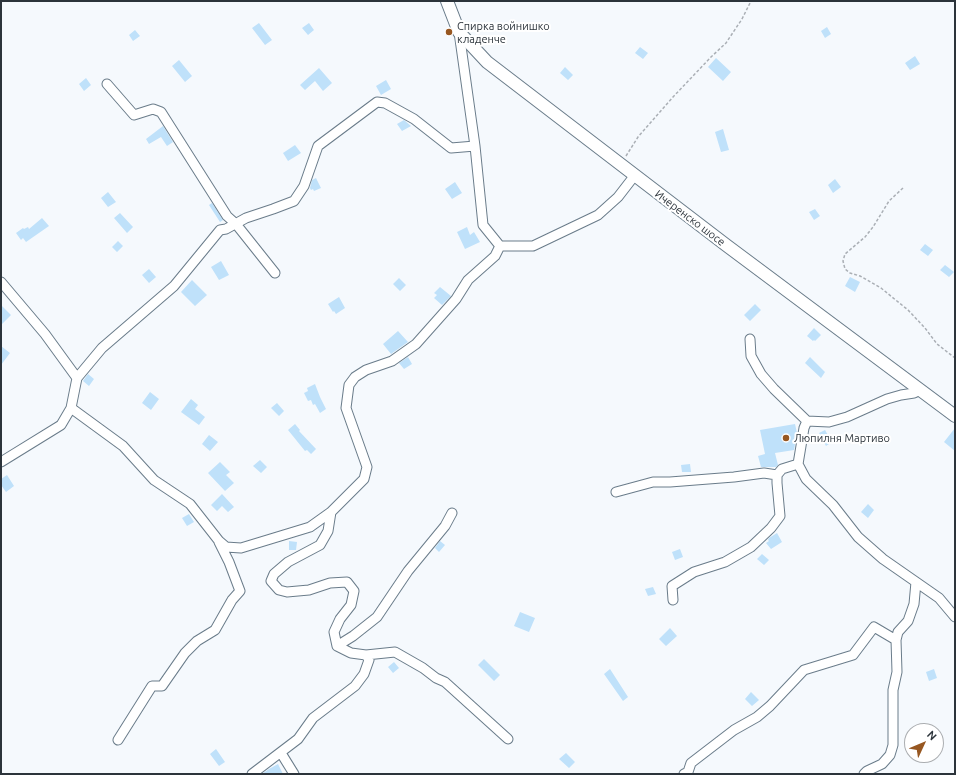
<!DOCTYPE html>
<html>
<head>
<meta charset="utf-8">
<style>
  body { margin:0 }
  #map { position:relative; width:956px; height:775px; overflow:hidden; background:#f5f9fd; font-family:Ubuntu,sans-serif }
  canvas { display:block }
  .frame { position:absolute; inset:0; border:2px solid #2c343b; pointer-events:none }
  .north { position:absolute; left:904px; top:723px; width:40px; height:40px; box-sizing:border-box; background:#fff; border:1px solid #abaeb1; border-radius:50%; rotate:46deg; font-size:11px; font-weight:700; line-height:16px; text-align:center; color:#2c343b }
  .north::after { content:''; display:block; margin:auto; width:14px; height:18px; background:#975721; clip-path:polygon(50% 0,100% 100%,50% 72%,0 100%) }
</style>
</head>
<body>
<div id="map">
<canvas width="956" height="775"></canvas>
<div class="frame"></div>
<div class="north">N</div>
</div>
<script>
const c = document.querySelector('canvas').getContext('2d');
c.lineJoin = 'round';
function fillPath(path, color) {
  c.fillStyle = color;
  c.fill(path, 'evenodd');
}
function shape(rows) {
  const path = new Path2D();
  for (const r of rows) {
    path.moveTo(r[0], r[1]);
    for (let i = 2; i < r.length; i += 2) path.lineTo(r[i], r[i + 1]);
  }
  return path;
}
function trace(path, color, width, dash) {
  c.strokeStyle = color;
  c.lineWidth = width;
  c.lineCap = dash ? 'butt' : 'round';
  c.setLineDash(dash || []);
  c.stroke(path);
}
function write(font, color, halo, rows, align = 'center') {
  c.font = font + ' Ubuntu,sans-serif';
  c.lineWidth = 4;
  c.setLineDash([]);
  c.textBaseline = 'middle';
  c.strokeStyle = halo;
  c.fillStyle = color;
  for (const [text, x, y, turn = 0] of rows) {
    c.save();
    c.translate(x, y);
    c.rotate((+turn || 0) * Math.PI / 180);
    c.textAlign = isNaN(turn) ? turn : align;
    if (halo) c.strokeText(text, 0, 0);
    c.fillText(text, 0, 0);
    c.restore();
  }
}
const building = shape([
  [259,23,272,40,265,45,252,28],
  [309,23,314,30,308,35,302,28],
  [827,27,831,34,825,38,821,31],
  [135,30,140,36,133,41,129,35],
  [640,47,648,53,643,59,635,53],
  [915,56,920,64,910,70,905,63],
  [716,58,731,72,723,81,708,67],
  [179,60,192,76,185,82,172,66],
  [565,67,573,75,568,80,560,73],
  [319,68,332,83,323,91,315,81,305,90,300,85],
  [86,78,91,85,84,91,79,84],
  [386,80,391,89,381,95,376,86],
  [404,120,411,126,402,131,397,124],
  [163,126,173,142,167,146,161,137,149,144,146,139],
  [723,129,729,150,721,152,715,132],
  [295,145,301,153,288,161,283,153],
  [316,178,321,188,314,191,313,189,311,190,310,188,312,180],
  [835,179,841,187,833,193,828,185],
  [455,182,462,193,452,199,445,189],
  [108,192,116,202,108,207,101,198],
  [212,203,223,220,220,222,209,205],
  [815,209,820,216,814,220,809,212],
  [120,213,133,227,127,233,114,218],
  [42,218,49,226,26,242,23,238,21,240,16,233,23,228,24,229,28,227,29,229],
  [467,227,470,235,474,232,480,242,465,249,457,232],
  [118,241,123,246,117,252,112,247],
  [925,244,933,250,928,256,920,250],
  [221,261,229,275,219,280,211,267],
  [945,265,954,272,949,277,940,270],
  [149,269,156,277,149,283,142,275],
  [850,277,860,282,855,292,845,286],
  [399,278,406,285,400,291,393,284],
  [192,280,207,295,195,306,181,292],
  [440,287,451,296,442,305,434,298,437,295,434,293],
  [339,297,345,308,336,314,334,311,333,312,328,304],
  [755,304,761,310,750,321,744,315],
  [1,305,11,315,1,325],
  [814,328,821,335,815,341,814,340,813,341,807,336],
  [398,331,408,342,391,354,383,344],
  [1,346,10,353,1,365],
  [408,357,412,364,404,369,399,363],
  [810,357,825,372,821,378,805,363],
  [88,374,94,379,89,386,83,381],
  [315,384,320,397,326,409,320,413,315,404,313,405,311,400,308,401,304,393,308,391,307,388],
  [150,392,159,399,151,410,142,403],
  [191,399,198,405,195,409,205,417,199,425,181,412],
  [277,403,284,411,279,416,271,408],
  [295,424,300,430,299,431,316,449,311,454,307,450,305,451,288,430],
  [795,424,797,433,794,450,775,453,778,465,776,467,761,467,758,456,765,454,760,430],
  [955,428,955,451,944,442],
  [825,430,832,442,826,446,819,433],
  [209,435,218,442,210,451,202,444],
  [260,460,267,467,261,473,253,466],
  [220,462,230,472,226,475,234,483,225,491,208,473],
  [690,464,691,472,682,472,681,465],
  [7,475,14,486,6,492,1,485,1,479],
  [222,494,234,507,228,512,222,506,217,511,211,505],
  [868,504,874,510,868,518,861,512],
  [189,514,194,522,187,526,182,518],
  [777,533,782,542,771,549,766,543,769,541,768,540,769,538],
  [289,541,297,542,296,550,289,550],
  [440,541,445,545,439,552,435,548],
  [680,549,683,557,675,560,672,552],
  [762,554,769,560,764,565,757,559],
  [653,587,656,594,648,596,645,589],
  [520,612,535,618,529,632,514,626],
  [670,628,677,636,666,646,659,639],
  [484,659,500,675,494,681,478,665],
  [394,662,399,668,393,673,388,667],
  [610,669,628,697,623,701,604,674],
  [934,669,937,678,929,681,926,672],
  [751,692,759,700,752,706,745,699],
  [216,749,225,762,219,766,210,754],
  [566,753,575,762,569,768,559,759],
  [278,764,283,774,262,774,269,769]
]);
const path = shape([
  [626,156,638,137,673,97,711,57,726,43,742,19,751,1],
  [903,188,889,201,873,227,865,237,845,254,843,261,845,269,850,273,860,276,881,288,908,310,925,328,937,344,955,358]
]);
const minor = shape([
  [459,32,475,146,483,225,500,246,533,246,598,215,618,197,635,175],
  [107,84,134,115,153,109,161,112,227,216,236,224,275,273],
  [1,282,45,334,77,378,102,348,174,286,220,230,226,229,246,218,273,209,294,201,304,186,318,146,377,102,385,103,414,119,451,148,475,146],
  [750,339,751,356,761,374,774,389,807,421,829,422,847,417,887,399,901,395,914,393,920,390],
  [71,408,123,446,154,480,190,504,219,541,226,547,241,548,310,527,331,512,364,479,367,467,346,408,349,385,355,377,366,370,392,361,416,344,456,299,468,280,495,256,500,246],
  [807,421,804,428,798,464,806,479,833,505,858,537,883,559,939,598,955,617],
  [1,462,61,425,71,408,77,378],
  [616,492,653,482,670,482,734,477,764,473,777,475],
  [673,600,672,586,694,572,725,562,751,547,771,528,780,516,777,483,777,475,782,469,798,464],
  [337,646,353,636,377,617,408,571,445,526,452,513],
  [366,655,395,652,423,668,436,678,445,682,508,739],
  [118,740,152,686,162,686,185,653,197,641,215,630,232,600,240,591,229,562,219,542],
  [281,753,294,774],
  [252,774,298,739,313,718,355,686,364,674,369,660,366,655,351,653,337,646,334,632,340,619,351,605,354,591,347,582,330,583,309,590,287,592,279,590,271,581,274,574,288,562,320,545,328,531,331,512],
  [684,774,688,772,691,763,734,730,757,717,770,706,804,670,853,655,874,627,896,640],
  [864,774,867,771,882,764,890,755,893,745,893,690,897,672,896,640,898,632,908,621,914,604,916,582]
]);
const tertiary = shape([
  [447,1,459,32,487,62,726,245,955,416]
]);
const markers = [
  [449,32,4,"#975721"],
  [786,438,4,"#975721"]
];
const poiNames = [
  ["Спирка войнишко",457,26],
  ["кладенче",457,39],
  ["Люпилня Мартиво",794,438]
];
const streetNames = [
  ["Ичеренско шосе",690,218,37]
];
fillPath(building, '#bfe1fa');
trace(minor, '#6a7c8a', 11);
trace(tertiary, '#6a7c8a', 14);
trace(path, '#aaafb5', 1.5, [3, 2]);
trace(minor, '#fff', 9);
trace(tertiary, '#fff', 12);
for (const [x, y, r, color] of markers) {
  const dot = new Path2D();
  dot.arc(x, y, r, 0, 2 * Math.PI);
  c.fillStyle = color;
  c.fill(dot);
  trace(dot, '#fff', 1.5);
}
write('11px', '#2c343b', '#fff', poiNames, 'left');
write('11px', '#2c343b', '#fff', streetNames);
</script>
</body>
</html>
